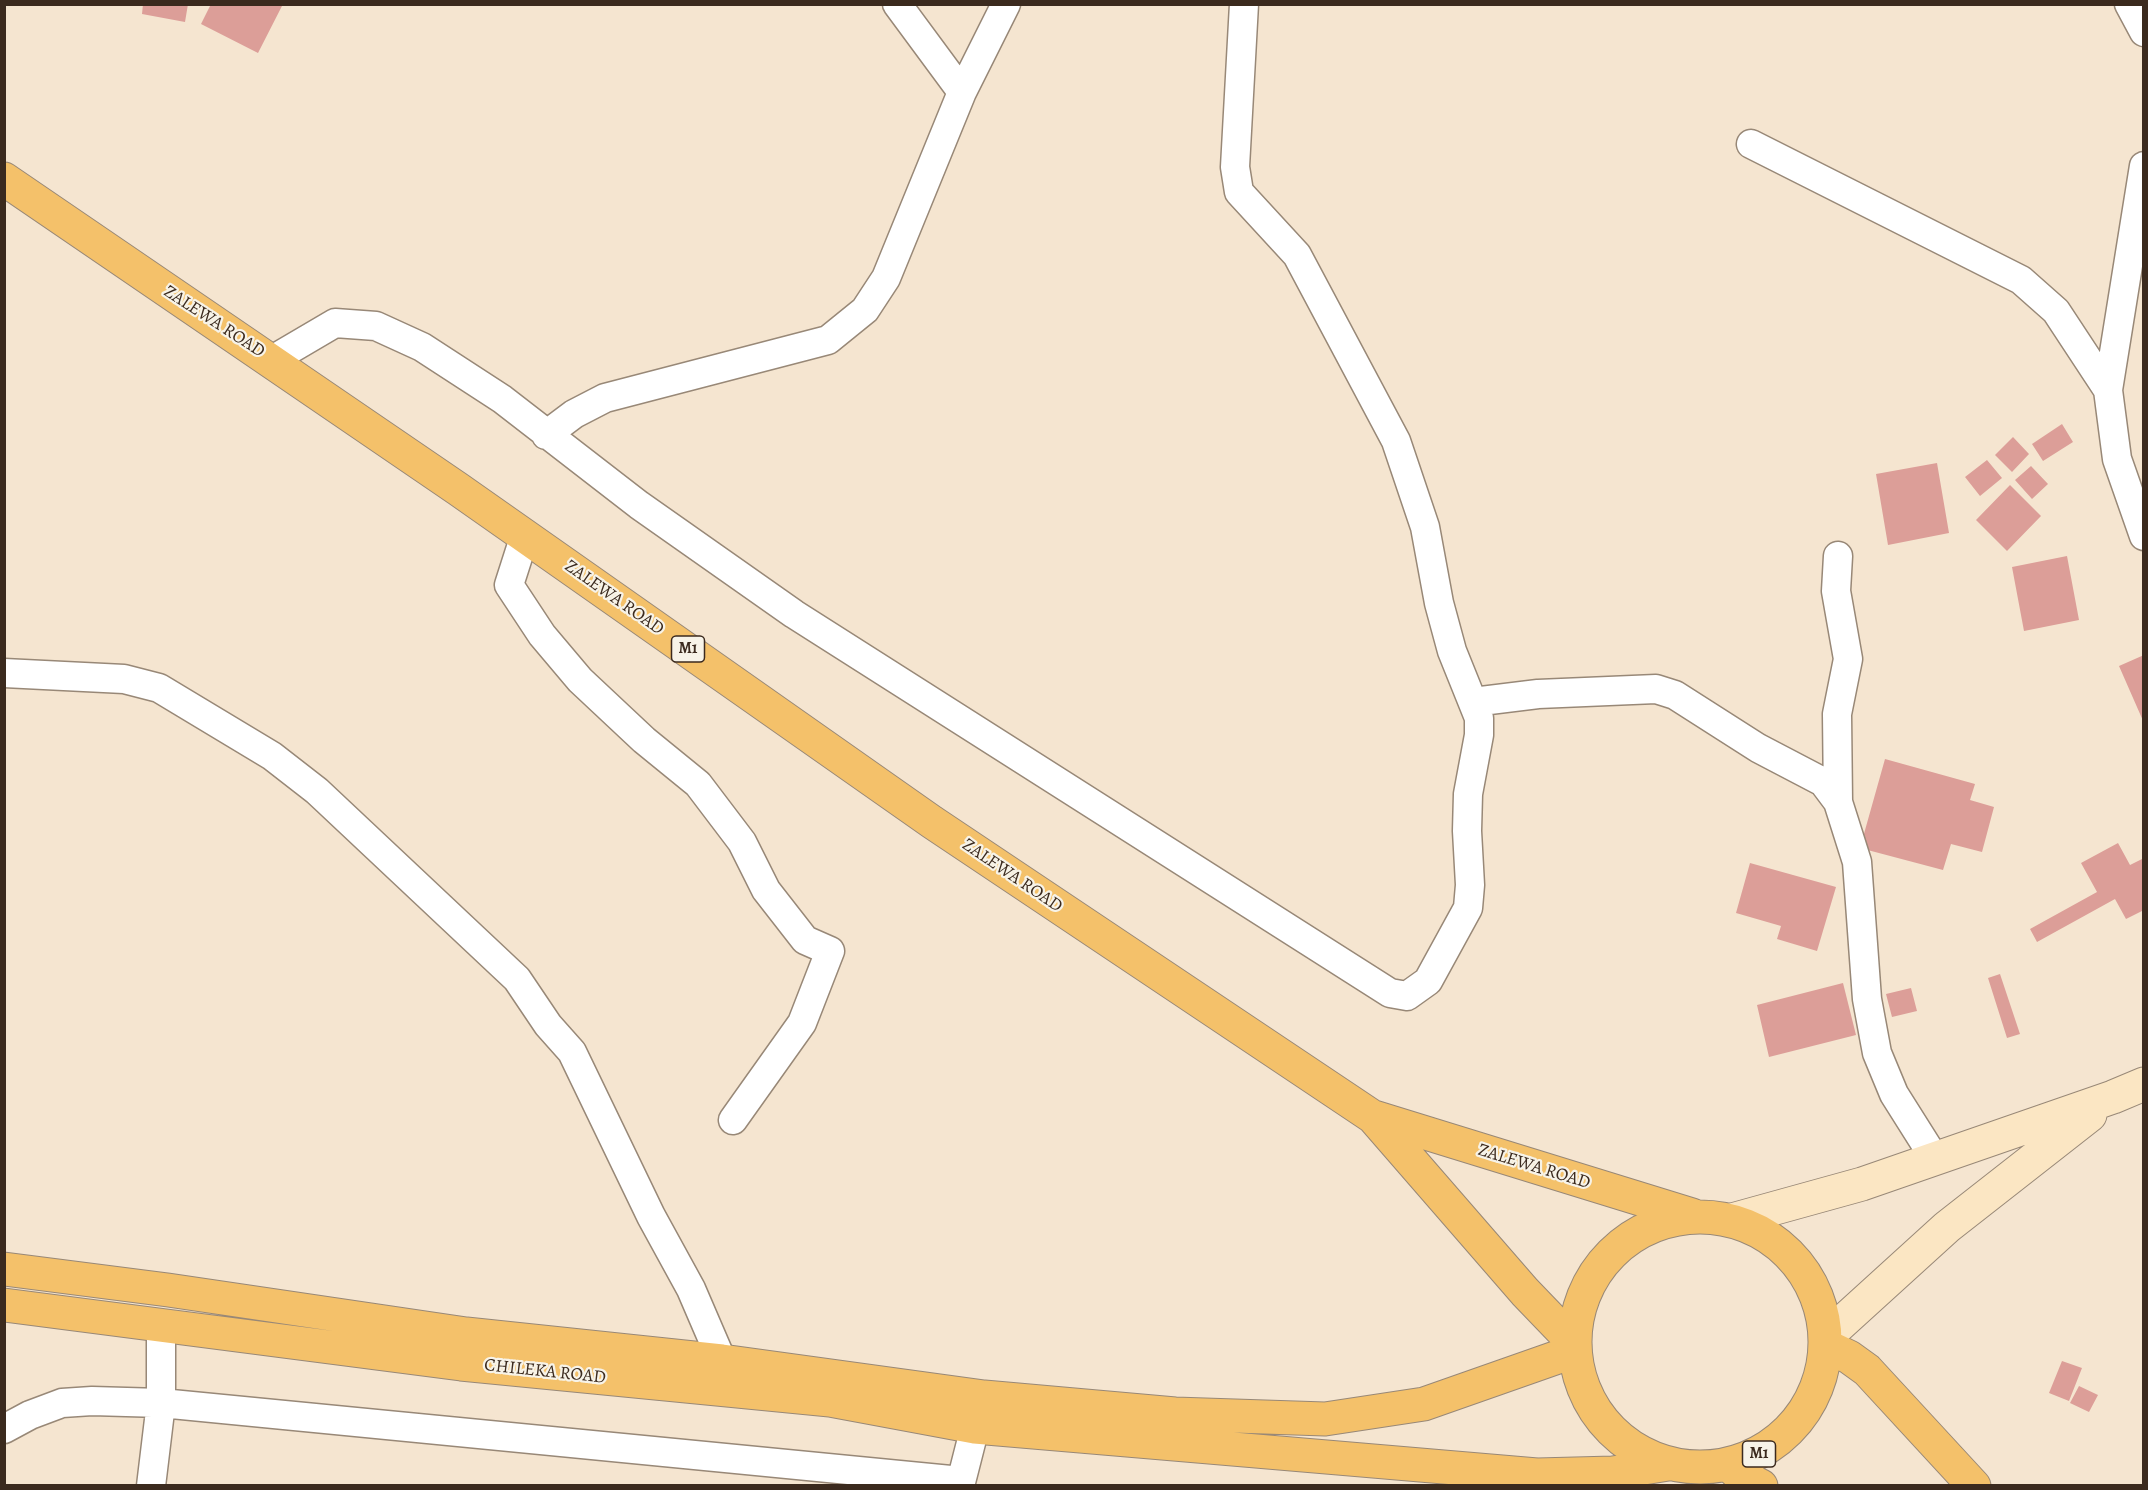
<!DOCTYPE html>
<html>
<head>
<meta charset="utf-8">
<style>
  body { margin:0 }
  #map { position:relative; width:2148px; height:1490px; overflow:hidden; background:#f5e5d0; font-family:Alegreya,serif }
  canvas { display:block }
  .frame { position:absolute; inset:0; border:6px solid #3b2a1e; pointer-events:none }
</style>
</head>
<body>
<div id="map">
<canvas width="2148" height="1490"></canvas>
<div class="frame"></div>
</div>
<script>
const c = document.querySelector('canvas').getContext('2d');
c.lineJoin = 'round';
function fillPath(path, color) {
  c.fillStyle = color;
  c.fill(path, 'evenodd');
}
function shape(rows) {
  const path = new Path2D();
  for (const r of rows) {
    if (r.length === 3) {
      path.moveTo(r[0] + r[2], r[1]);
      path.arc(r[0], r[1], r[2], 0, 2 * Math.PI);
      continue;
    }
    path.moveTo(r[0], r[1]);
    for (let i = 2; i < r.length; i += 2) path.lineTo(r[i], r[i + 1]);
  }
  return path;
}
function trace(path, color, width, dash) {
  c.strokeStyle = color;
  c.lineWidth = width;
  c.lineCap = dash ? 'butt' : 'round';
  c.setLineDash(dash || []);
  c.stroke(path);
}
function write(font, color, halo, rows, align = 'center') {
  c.font = font + ' Alegreya,serif';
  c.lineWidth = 4.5;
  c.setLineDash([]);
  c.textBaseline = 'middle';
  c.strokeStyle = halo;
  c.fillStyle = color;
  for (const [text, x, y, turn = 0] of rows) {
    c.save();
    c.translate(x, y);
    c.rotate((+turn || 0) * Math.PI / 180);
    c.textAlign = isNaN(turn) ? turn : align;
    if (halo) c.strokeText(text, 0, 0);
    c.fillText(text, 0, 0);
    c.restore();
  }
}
const building = shape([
  [143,4,188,4,185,22,142,14],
  [211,4,283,4,258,53,201,24],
  [2062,424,2073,442,2043,461,2032,444],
  [2013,437,2029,454,2012,472,1995,455],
  [1987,460,2002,478,1980,496,1965,477],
  [1937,463,1949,533,1888,545,1876,474],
  [2031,466,2048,484,2032,499,2015,480],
  [2010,485,2041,516,2007,551,1976,520],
  [2067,556,2079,620,2024,631,2012,567],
  [2144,655,2144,723,2119,666],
  [1885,759,1975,784,1970,800,1994,807,1982,852,1951,844,1943,870,1860,848],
  [2118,843,2130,865,2144,858,2144,910,2126,919,2115,899,2037,942,2030,929,2097,892,2081,863],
  [1750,863,1836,887,1817,951,1777,939,1781,926,1736,913],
  [2000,974,2020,1034,2007,1038,1988,978],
  [1843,983,1856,1035,1769,1057,1757,1005],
  [1911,988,1917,1011,1892,1017,1886,994],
  [2062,1361,2082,1368,2069,1401,2049,1393],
  [2079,1386,2098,1395,2089,1412,2070,1403]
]);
const minor = shape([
  [897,4,962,92],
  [2129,4,2144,32],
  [1751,144,2021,280,2056,311,2108,390],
  [2144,166,2108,390,2117,459,2144,536],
  [272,360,335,323,376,326,422,347,502,399,639,505,794,614,1390,993,1407,996,1428,981,1468,908,1470,885,1467,831,1468,794,1479,735,1479,718,1452,651,1439,603,1425,527,1396,441,1297,255,1239,192,1235,167,1244,4],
  [546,435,574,414,605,398,828,340,865,310,886,278,962,92,1006,4],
  [525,535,509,585,542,635,580,680,644,740,698,784,742,842,766,890,805,940,830,951,802,1023,733,1120],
  [4,673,124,679,159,688,272,756,317,791,517,979,548,1025,572,1052,651,1216,691,1289,722,1361],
  [1473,702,1538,694,1656,689,1675,695,1758,748,1823,782,1838,802,1857,862,1867,999,1877,1053,1894,1094,1935,1159],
  [1838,802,1837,714,1848,659,1836,591,1838,556],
  [4,1429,30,1415,62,1403,92,1401,161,1403,961,1481],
  [151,1486,161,1403,161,1324],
  [960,1486,975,1427]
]);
const secondary = shape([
  [1732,1220,1862,1184,2113,1097,2144,1084],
  [1826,1337,1947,1227,2090,1115]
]);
const trunk = shape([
  [4,179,458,489,932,822,1373,1117,1525,1292,1575,1344],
  [1374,1117,1692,1215],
  [1700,1342,125],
  [4,1269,168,1290,466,1334,722,1361,984,1397,1175,1414,1325,1419,1424,1404,1575,1351],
  [4,1305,461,1364,830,1400,975,1427,1537,1475,1613,1473,1668,1464],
  [1826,1346,1849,1357,1867,1370,1974,1486],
  [1729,1465,1741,1476,1761,1486]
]);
const shields = [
  [688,649,33],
  [1759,1454,33]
];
const shieldNames = [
  ["M1",688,649],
  ["M1",1759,1454]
];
const streetNames = [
  ["ZALEWA ROAD",214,322,33],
  ["ZALEWA ROAD",614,598,35],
  ["ZALEWA ROAD",1012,876,34],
  ["ZALEWA ROAD",1534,1167,17],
  ["CHILEKA ROAD",545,1372,6]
];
fillPath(building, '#dc9e98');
trace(minor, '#988877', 31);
trace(secondary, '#988877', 35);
trace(trunk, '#988877', 35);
trace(minor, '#fff', 28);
trace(secondary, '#fbe6c3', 33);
trace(trunk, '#f4c16a', 33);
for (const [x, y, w] of shields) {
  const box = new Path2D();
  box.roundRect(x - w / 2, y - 13, w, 26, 4.5);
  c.fillStyle = '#f7f3e8';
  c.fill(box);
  trace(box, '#3b2a1e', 1.5);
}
write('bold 16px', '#3b2a1e', null, shieldNames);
write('18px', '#3b2a1e', '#f7f3e8', streetNames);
</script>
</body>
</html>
